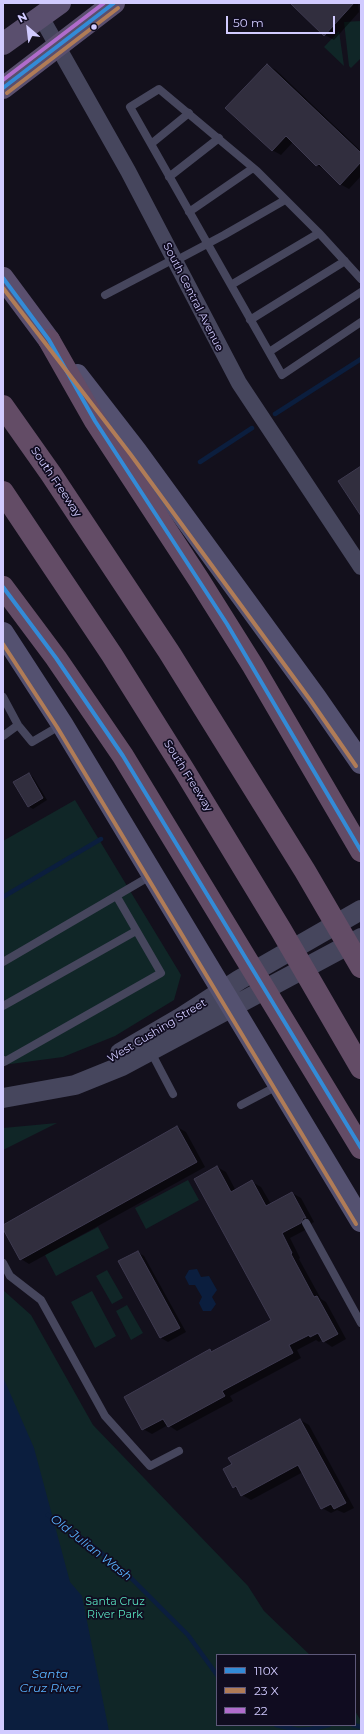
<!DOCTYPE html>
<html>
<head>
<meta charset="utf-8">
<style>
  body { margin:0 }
  #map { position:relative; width:364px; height:1734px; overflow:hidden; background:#13101c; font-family:Montserrat,sans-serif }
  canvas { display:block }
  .frame { position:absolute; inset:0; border:4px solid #d1cbff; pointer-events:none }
  .legend { position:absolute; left:216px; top:1654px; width:140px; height:72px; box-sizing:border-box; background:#100c20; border:1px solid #5d5879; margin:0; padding:5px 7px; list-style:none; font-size:12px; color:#d1cbff }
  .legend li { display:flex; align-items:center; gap:8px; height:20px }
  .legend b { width:20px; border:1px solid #5d5879 }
  .north { position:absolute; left:8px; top:8px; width:40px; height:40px; -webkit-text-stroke:3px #100c20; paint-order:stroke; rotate:332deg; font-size:11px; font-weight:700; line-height:16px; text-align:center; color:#d1cbff }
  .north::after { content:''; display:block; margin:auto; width:14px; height:18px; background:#d1cbff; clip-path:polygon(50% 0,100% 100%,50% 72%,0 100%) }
  .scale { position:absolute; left:226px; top:16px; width:109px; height:18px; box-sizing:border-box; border:2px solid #d1cbff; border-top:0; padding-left:5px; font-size:12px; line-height:14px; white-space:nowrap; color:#d1cbff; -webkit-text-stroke:3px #100c20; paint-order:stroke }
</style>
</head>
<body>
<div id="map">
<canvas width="364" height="1734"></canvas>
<div class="frame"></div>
<ul class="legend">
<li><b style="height:5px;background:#338bd7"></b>110X</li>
<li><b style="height:5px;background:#b07c57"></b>23 X</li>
<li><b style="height:5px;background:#b06ccc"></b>22</li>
</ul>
<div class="north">N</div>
<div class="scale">50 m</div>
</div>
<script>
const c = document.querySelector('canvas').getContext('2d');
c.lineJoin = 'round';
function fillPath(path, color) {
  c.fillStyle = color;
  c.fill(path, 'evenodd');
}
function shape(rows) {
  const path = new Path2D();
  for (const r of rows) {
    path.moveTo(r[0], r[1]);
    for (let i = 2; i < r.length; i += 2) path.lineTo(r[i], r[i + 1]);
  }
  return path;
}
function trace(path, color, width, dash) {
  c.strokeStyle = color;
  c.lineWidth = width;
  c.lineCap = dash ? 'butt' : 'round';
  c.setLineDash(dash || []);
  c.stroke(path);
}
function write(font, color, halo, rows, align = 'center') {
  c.font = font + ' Montserrat,sans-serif';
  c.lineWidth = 3.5;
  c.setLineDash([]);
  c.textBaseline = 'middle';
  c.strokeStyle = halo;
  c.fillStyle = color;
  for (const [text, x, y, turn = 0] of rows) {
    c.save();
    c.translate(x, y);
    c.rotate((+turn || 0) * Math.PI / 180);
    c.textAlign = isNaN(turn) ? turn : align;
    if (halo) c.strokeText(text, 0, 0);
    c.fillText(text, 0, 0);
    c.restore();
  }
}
const green = shape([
  [361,21,361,58,351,68,349,66,344,22],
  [339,31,344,66,324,47],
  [75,800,181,975,174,1000,115,1036,63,1057,3,1065,3,841],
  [57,1123,3,1150,3,1128],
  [188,1180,199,1200,146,1229,135,1208],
  [98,1227,109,1248,56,1276,45,1255],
  [107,1270,123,1298,112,1304,96,1276],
  [3,1290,31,1315,93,1425,248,1586,264,1611,310,1655,217,1655,217,1725,355,1725,355,1711,361,1721,361,1731,3,1731],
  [92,1291,116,1336,95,1348,71,1302],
  [127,1305,143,1333,131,1340,116,1311]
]);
const water = shape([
  [197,1269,201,1277,209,1276,217,1290,212,1297,216,1304,211,1311,203,1311,199,1303,202,1297,195,1285,189,1285,185,1277,189,1270],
  [3,1377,34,1448,70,1582,82,1596,109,1731,3,1731]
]);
const shadow = shape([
  [291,3,358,3,359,12,334,40,325,35],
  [267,65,276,70,361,151,361,176,349,189,340,184,326,170,316,165,293,142,281,155,272,150],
  [29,774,33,777,47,800,33,809,28,806],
  [177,1127,186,1132,205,1167,29,1264,21,1259,3,1226],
  [217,1167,226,1172,236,1191,252,1182,261,1187,271,1204,292,1193,301,1198,314,1222,312,1223,309,1228,290,1238,300,1258,299,1259,321,1299,326,1302,346,1339,332,1347,322,1340,319,1342,316,1340,297,1350,301,1358,230,1396,233,1401,177,1431,168,1425,152,1434,143,1429,210,1351,213,1352,272,1320],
  [137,1252,144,1256,186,1332,168,1342,161,1338,119,1262],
  [300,1420,309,1425,354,1508,344,1513,337,1510,331,1513,322,1508,303,1472,251,1500,242,1495,240,1491,234,1487]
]);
const stream = shape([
  [275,414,361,359],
  [200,462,252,428],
  [3,897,101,839],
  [48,1515,89,1543,130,1577,188,1635,217,1675],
  [276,1725,298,1730,311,1729,311,1731],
  [353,1725,361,1727],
  [311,1729,329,1725]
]);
const building = shape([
  [290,3,354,3,324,36,290,3],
  [267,64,361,153,361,162,340,185,319,164,316,166,286,136,272,151,225,108,267,64],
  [361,466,361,516,338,481,361,466],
  [29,773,43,798,28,807,13,782,29,773],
  [177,1126,197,1162,20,1260,3,1229,3,1225,177,1126],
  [217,1166,231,1192,252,1180,266,1206,292,1192,306,1218,303,1218,301,1223,282,1233,292,1253,291,1254,314,1297,317,1296,338,1334,323,1342,318,1333,310,1337,309,1335,289,1345,293,1353,222,1391,225,1396,168,1427,163,1419,142,1430,124,1397,210,1349,211,1352,271,1320,194,1179,217,1166],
  [138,1251,180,1328,160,1338,118,1261,138,1251],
  [300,1419,346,1503,334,1509,331,1504,321,1509,298,1465,241,1496,236,1486,233,1488,223,1469,232,1464,228,1458,300,1419]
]);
const service = shape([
  [151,144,189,113],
  [169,177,219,138],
  [189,212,253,168],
  [175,261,224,235,285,200],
  [361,279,319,233,257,171,159,89,130,107,282,375,361,322],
  [231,285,319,233],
  [105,295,174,259],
  [250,320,345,261],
  [269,352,361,292],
  [3,697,18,725,32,742,61,725],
  [3,736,18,725],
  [3,962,152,875],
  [3,1006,136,931],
  [151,1052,173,1094],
  [3,1060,4,1062,161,973,117,897],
  [241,1105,279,1085],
  [306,1223,361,1323],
  [3,1263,10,1276,41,1300,105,1416,150,1466,179,1451]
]);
const minor = shape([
  [41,17,128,171,239,383,361,567]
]);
const tertiary = shape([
  [120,1053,182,1017,239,980,361,910],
  [3,1098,75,1085,122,1066,361,938]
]);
const secondary = shape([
  [77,375,136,451,316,698,361,763],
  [3,633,62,724,361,1221]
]);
const primary = shape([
  [3,44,60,3],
  [3,88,114,3],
  [3,278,49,340]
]);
const motorway = shape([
  [49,340,95,421,199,580,253,666,361,851],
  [3,406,51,474,169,652,305,871,361,967],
  [3,492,112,655,184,770,281,930,361,1068],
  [3,587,56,658,123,756,361,1148]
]);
const bus1 = shape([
  [3,88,114,3],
  [3,278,49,340,95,421,227,624,361,851],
  [3,587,56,658,123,756,361,1148]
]);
const bus2 = shape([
  [7,93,118,8],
  [3,288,131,455,311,701,356,766],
  [3,644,57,727,356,1224]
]);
const bus3 = shape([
  [3,80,104,3]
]);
const markers = [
  [94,27,3.5,"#d1cbff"]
];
const streetNames = [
  ["South Central Avenue",193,297,63],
  ["South Freeway",56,482,56],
  ["South Freeway",188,776,58],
  ["West Cushing Street",157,1031,-31]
];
const parkNames = [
  ["Santa Cruz",115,1602],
  ["River Park",115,1615]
];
const waterNames = [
  ["Old Julian Wash",91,1548,38],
  ["Santa",50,1674],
  ["Cruz River",50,1688]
];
fillPath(green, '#102627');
fillPath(water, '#0b1e3e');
fillPath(shadow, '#0007');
trace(stream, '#0b1e3e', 4.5);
fillPath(building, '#312e3e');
trace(building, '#3e3a50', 1);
trace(service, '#46465d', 8);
trace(minor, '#46465d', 16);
trace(tertiary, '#46465d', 20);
trace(secondary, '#545170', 22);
trace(primary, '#5a4f6e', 22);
trace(motorway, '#634c66', 22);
trace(bus1, '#338bd7', 4);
trace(bus2, '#b07c57', 4);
trace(bus3, '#b06ccc', 4);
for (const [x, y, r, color] of markers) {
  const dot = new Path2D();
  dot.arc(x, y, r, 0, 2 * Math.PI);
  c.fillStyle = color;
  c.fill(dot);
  trace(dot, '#100c20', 1.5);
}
write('11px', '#d1cbff', '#100c20', streetNames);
write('11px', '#57e0bd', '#100c20', parkNames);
write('italic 12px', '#59b3ff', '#100c20', waterNames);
</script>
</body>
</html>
